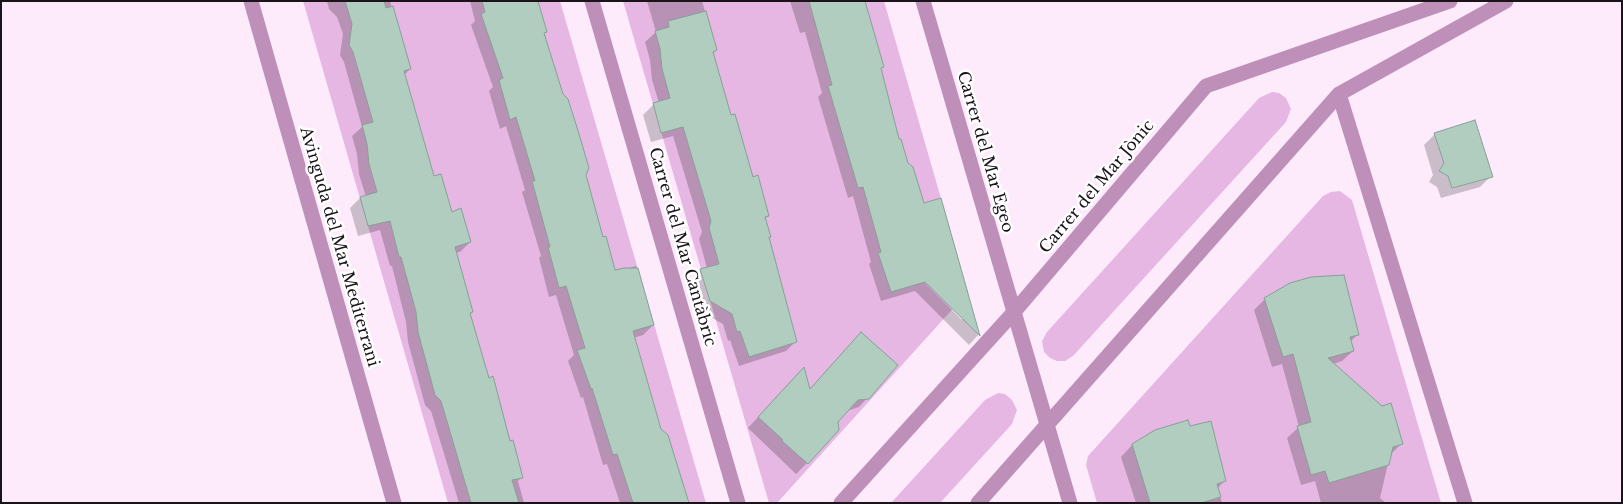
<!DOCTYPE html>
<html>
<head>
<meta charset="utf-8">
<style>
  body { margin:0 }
  #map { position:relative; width:1623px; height:504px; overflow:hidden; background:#fdebfb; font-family:"Libre Baskerville",serif }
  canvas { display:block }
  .frame { position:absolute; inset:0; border:2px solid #1a131a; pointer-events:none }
</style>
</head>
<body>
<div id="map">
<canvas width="1623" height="504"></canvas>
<div class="frame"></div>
</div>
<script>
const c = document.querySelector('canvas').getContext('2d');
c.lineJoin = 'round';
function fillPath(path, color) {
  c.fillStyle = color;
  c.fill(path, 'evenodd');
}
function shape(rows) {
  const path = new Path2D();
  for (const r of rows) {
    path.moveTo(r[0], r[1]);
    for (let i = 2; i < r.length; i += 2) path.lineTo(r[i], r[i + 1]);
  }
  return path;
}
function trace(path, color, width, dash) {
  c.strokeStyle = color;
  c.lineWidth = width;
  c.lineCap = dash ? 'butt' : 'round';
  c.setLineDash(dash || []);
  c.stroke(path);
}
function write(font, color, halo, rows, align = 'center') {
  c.font = font + ' "Libre Baskerville",serif';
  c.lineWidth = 5;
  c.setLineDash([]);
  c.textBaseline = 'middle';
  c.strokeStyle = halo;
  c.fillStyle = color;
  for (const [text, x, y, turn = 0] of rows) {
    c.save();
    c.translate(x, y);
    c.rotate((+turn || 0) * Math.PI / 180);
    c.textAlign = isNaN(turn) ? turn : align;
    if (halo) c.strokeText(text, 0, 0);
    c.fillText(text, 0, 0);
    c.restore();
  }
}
const green = shape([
  [303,1,560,1,706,503,448,503],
  [623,1,884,1,968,292,777,503,769,503],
  [1272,92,1279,93,1286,98,1291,109,1286,122,1073,356,1065,361,1057,361,1050,358,1044,352,1042,341,1047,332,1259,98],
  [1340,191,1352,200,1441,503,1097,503,1086,465,1088,456,1323,196,1331,192],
  [998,393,1005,394,1012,400,1017,410,1012,424,940,503,891,503,985,400]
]);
const shadow = shape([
  [327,1,390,1,410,69,404,75,433,178,451,213,470,242,460,252,455,253,469,313,488,380,522,477,518,481,524,503,459,503,431,411,425,405,408,342,406,322,392,266,390,266,380,230,358,236,350,208,360,198,366,197,359,174,357,154,352,136,362,127,344,62,340,55,343,34,337,17,329,9],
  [470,1,541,1,537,2,546,32,544,34,603,239,614,272,636,266,653,325,643,335,633,338,660,430,687,503,620,503,607,464,603,465,583,397,581,398,568,361,574,355,556,295,549,297,539,258,541,256,522,192,525,190,506,126,500,129,489,91,493,87,471,25,475,21],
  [647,1,702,1,716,50,713,53,730,116,768,216,765,219,768,238,796,341,786,351,739,366,730,340,728,341,723,324,700,311,691,280,701,270,707,268,699,239,702,232,673,136,651,142,643,115,653,105,659,103,652,80,650,60,645,42,656,32],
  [790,1,861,1,898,141,923,205,940,199,978,335,969,345,915,291,881,301,869,264,871,262,853,196,848,198,818,97,822,93,805,32,800,33],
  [922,276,962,316,962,320,920,278],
  [1435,134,1491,176,1480,187,1441,198,1437,187,1429,182,1433,175,1424,145],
  [1265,299,1358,334,1350,342,1353,351,1342,361,1333,364,1401,444,1390,455,1380,498,1386,503,1321,503,1315,481,1301,485,1287,438,1299,427,1282,364,1272,367,1254,310],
  [793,379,809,391,870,395,859,407,847,411,837,422,807,463,796,474,748,428],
  [1189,427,1225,480,1218,488,1222,503,1136,503,1121,457,1132,445,1155,431]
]);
const building = shape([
  [345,1,384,1,386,8,393,6,411,69,404,71,434,176,441,174,452,212,461,208,471,242,455,247,473,312,470,313,489,378,493,376,510,441,513,440,523,478,512,480,519,503,471,503,441,401,435,395,418,332,416,312,401,257,399,257,390,221,368,226,360,197,377,192,369,164,367,144,362,125,373,122,353,52,349,45,352,24,345,1],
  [482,1,538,1,547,32,544,33,563,94,568,99,579,134,589,168,586,175,603,237,606,236,615,270,624,268,638,268,654,325,633,331,661,429,668,435,689,503,633,503,617,454,613,455,592,388,591,389,577,350,585,348,566,286,559,288,548,247,550,247,532,181,535,181,516,117,510,120,499,80,503,78,481,14,485,12,482,1],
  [809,1,865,1,884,67,881,68,899,139,901,139,908,163,913,167,924,203,941,198,980,336,925,282,891,292,878,253,881,252,863,187,858,188,828,86,832,85,809,1],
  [706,11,717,50,713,52,731,115,735,114,753,177,758,175,769,216,765,217,771,237,769,237,797,342,749,357,740,331,737,332,732,314,710,301,700,269,719,264,709,228,711,221,683,127,661,133,653,103,670,98,662,69,660,49,655,31,669,27,668,21,706,11],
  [1475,120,1493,177,1452,188,1448,176,1439,171,1444,163,1434,133,1475,120],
  [1344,275,1359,335,1350,337,1354,351,1328,358,1382,406,1391,403,1403,444,1393,447,1389,465,1329,483,1325,471,1311,475,1297,426,1311,422,1293,354,1283,357,1264,298,1290,283,1311,277,1344,275],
  [861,332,898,365,869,399,858,400,838,422,839,430,808,464,782,441,783,440,758,417,804,367,810,389,861,332],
  [1188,420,1190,426,1211,421,1226,481,1217,484,1221,497,1201,503,1150,503,1132,444,1155,430,1188,420]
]);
const minor = shape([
  [251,1,394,503],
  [592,1,738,503],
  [923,1,1070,503],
  [1339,94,1465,503],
  [841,503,1014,312,1206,86,1450,1],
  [978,503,1339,94,1506,1]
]);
const streetNames = [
  ["Carrer del Mar Egeo",985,152,74],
  ["Carrer del Mar Jònic",1097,187,-50],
  ["Avinguda del Mar Mediterrani",339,247,74],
  ["Carrer del Mar Cantàbric",682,247,74]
];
fillPath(green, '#e6b7e2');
fillPath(shadow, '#0003');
fillPath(building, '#b0cdc0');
trace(building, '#86a196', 1);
trace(minor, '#be90b9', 15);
write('16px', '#1a131a', '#fff', streetNames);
</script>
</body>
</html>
